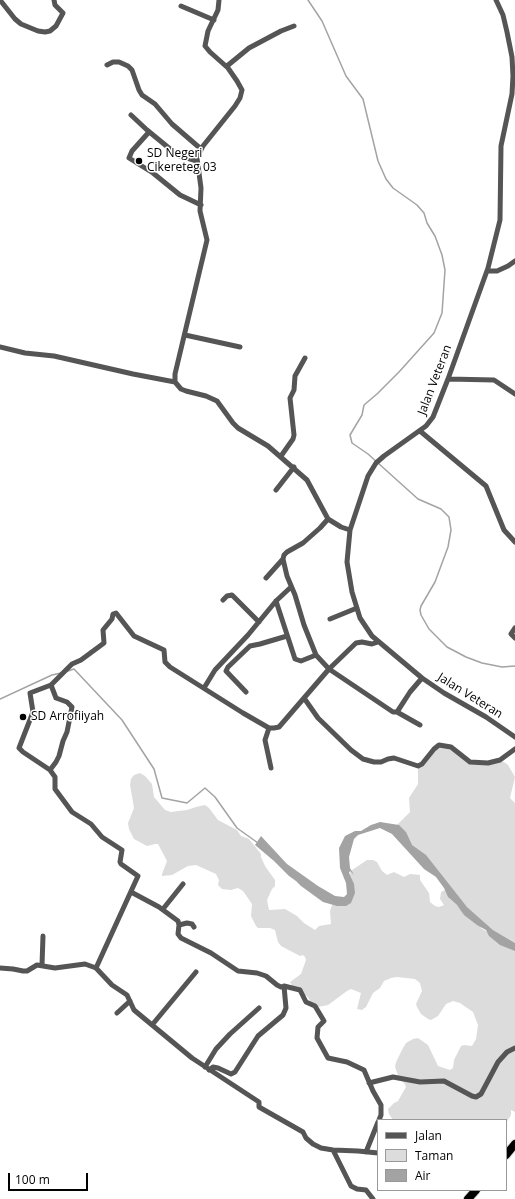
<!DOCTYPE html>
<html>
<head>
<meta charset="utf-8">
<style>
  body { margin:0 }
  #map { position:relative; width:515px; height:1199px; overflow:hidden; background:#fff; font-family:"Open Sans",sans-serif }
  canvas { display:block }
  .legend { position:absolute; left:377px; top:1119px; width:130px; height:72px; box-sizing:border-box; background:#fff; border:1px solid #999; margin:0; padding:5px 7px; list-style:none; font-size:12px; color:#000 }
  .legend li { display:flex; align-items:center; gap:8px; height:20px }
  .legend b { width:20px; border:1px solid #999 }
  .scale { position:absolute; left:8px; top:1173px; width:80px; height:18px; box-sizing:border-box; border:2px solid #000; border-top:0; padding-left:5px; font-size:12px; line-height:14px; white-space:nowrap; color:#000; -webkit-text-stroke:3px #fff; paint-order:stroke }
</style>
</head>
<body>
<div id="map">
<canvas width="515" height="1199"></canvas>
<ul class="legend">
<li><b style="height:5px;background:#555"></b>Jalan</li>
<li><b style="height:11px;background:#dcdcdc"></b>Taman</li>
<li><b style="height:11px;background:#a3a3a3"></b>Air</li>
</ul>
<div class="scale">100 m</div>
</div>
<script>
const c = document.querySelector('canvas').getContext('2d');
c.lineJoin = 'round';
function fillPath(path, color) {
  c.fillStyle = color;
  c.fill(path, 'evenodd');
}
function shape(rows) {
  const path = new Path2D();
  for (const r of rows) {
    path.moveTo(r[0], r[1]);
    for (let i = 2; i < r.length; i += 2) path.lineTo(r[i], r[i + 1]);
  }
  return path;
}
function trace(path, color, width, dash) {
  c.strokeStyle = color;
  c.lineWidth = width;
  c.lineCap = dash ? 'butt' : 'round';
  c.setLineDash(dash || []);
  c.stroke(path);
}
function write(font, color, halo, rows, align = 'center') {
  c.font = font + ' "Open Sans",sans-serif';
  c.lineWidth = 3;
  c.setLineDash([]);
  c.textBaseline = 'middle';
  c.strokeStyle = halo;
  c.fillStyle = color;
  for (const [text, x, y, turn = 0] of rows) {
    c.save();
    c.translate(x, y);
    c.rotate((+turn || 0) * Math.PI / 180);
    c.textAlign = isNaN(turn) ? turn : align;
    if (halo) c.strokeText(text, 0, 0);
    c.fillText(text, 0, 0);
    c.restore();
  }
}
const green = shape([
  [445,746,456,751,470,763,504,762,508,765,515,777,510,798,515,803,515,943,493,930,467,907,412,846,396,826,410,812,409,798,418,784,418,767,433,749],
  [140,773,145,776,152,784,154,797,165,810,171,812,187,810,196,807,205,805,209,808,218,820,237,830,241,836,249,839,261,854,261,857,265,866,275,880,275,886,272,889,267,900,269,910,285,909,297,916,304,923,315,930,319,926,331,924,330,911,332,905,334,904,350,901,349,875,352,870,367,860,373,860,377,862,382,871,387,875,394,872,404,877,410,874,420,875,420,880,429,893,430,902,435,906,439,907,444,905,440,899,441,892,445,890,450,899,480,925,481,928,515,949,515,1112,511,1110,511,1115,506,1123,506,1120,393,1120,389,1114,388,1109,394,1103,398,1101,406,1087,405,1084,399,1078,395,1067,396,1062,403,1048,406,1043,413,1039,418,1038,428,1045,438,1066,450,1070,453,1068,454,1060,461,1046,464,1045,472,1046,476,1039,478,1025,473,1012,460,1003,453,1001,446,1004,438,1016,431,1020,428,1019,421,1014,417,1007,416,1004,422,991,420,983,415,979,397,977,391,978,384,981,380,988,373,993,366,1007,362,1010,357,1009,361,993,351,989,347,991,328,1005,318,1007,313,1005,307,996,294,990,290,982,301,974,306,960,305,957,303,955,300,956,281,946,278,942,275,930,270,928,258,928,256,926,251,916,252,904,243,891,238,888,231,890,222,889,218,885,219,880,216,874,196,865,188,866,172,875,162,876,162,874,167,861,158,844,155,844,147,846,134,839,129,829,128,823,134,808,130,785,131,779,134,775]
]);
const water = shape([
  [380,822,399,825,406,832,412,845,426,855,467,907,493,930,515,943,515,951,500,945,489,936,486,930,477,925,464,915,457,905,448,897,444,888,436,877,424,869,392,834,380,828,358,835,354,839,349,857,350,868,354,875,350,871,349,873,354,884,355,893,351,903,346,906,337,906,323,902,301,886,296,881,289,876,274,861,255,845,261,836,287,864,318,886,335,896,344,897,347,894,346,883,340,868,339,848,345,836,355,831,361,831,371,825]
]);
const stream = shape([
  [308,0,322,21,346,76,363,99,378,161,386,179,393,188,417,205,424,213,427,223,435,236,442,255,445,270,442,313,434,333,399,372,377,394,364,405,362,415,350,435,352,443,368,454,418,499,441,509,449,517,451,530,448,547,435,582,421,606,420,610,421,615,429,629,447,647,466,657,482,663,502,667,515,666],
  [68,671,74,669,122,720,154,769,162,798,187,803,205,788,215,797,237,828,258,843],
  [0,699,52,675,61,673]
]);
const minor = shape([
  [0,0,15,19,21,24,38,31,45,32,50,31,56,26,63,13,55,5,54,0],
  [219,0,218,10,208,31,205,46,210,52,228,68,237,81,242,90,240,98,235,106,203,146,197,158,201,188,200,211,207,240,175,374,175,382,181,389,186,391,206,396,217,401,233,423,238,428,268,446,307,480,328,519,341,527,350,530],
  [496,0,503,15,507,32,512,57,513,76,512,94,501,146,500,220,488,268,448,379,433,417,426,426,384,456,376,463,368,476,350,530,347,562,352,592,360,618,372,636,422,678,444,693,486,717,515,737],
  [181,6,214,20],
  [107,65,113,62,119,62,128,66,132,70,139,90,142,95,155,104,172,124,201,149],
  [227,66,249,48,281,31,294,26],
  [131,115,147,130,175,153,180,156,197,161],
  [149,132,132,151,129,158,153,173,180,195,201,205],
  [487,271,497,271,508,266,515,261],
  [185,335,240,347],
  [0,347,25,353,54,356,133,374,175,382],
  [448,379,494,380,515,394],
  [420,431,486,486,504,530,515,542],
  [281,456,293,439,294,435,290,398,294,390,295,376,305,358],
  [276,490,294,467],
  [328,519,320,528,303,543,287,552,284,555,283,559,287,576,295,595,304,625,316,655,329,669,393,712,397,712,399,709,410,692,422,678],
  [266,578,283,559],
  [223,600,227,596,232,595,259,622],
  [276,601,295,659,301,661,316,655],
  [330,619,357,608],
  [515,628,511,634,515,638],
  [204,688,215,670,248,635,276,601,291,587],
  [246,692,226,671,228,667,250,646,260,644,287,636],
  [304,698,318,718,351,750,363,759,374,762,381,762,388,759,394,758,418,766,422,764,434,749,439,745,451,747,470,762,488,763,500,760,515,749],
  [397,712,420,725],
  [269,728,265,740,271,768],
  [50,770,56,762,59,756,63,741,67,732,72,707,67,702,56,698,51,685],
  [131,892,159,907,178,921,179,925,178,934,181,938,211,953,238,971,257,973,266,976,277,985,281,987,284,986,286,1008,283,1015,258,1036,235,1072,231,1074,218,1068,213,1067,209,1070],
  [163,909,183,884],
  [179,925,187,923,192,924,194,927],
  [42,965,43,936],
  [0,968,13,969,23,971,27,971,37,965,55,968,85,964,96,968,112,985,127,995,134,1010,192,1058,259,1102,259,1107,303,1132,306,1138,313,1144,321,1148,333,1150,351,1186,357,1189,366,1190,373,1199],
  [96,968,138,876,121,864,120,862,122,850,102,837,91,824,72,812,55,789,55,777,50,770,23,752,19,748,33,712,30,693,51,685,72,664,81,660,104,643,103,630,112,619,113,614,116,613,134,636,164,650,165,662,170,667,243,713,269,728,274,728,279,727,329,669,356,643,362,642,372,644,378,642],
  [284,986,300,990,306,1002,315,1006,324,1021,318,1027,317,1038,328,1058,347,1062,364,1070,373,1091,381,1105,381,1115,379,1120],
  [117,1013,130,1001],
  [152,1025,196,972],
  [205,1067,216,1049,230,1034,259,1008],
  [369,1083,393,1077,420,1082,444,1081,472,1096,476,1097,481,1094,498,1062,507,1052,515,1048],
  [333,1150,358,1151,378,1153],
  [366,1152,378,1122]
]);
const trunk = shape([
  [506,1155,515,1144],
  [468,1199,476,1190]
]);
const markers = [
  [139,161,4,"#000"],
  [23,717,4,"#000"]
];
const poiNames = [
  ["SD Negeri",147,154],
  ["Cikereteg 03",147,168],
  ["SD Arrofiiyah",31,717]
];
const streetNames = [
  ["Jalan Veteran",435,380,-69],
  ["Jalan Veteran",470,696,32]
];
fillPath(green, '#dcdcdc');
fillPath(water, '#a3a3a3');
trace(stream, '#a3a3a3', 1.5);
trace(trunk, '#dbdbdb', 10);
trace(minor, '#555', 5);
trace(trunk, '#000', 8);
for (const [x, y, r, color] of markers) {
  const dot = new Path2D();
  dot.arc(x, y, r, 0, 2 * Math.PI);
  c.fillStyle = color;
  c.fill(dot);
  trace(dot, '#fff', 1.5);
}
write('12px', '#000', '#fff', poiNames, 'left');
write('12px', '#000', '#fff', streetNames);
</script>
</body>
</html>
